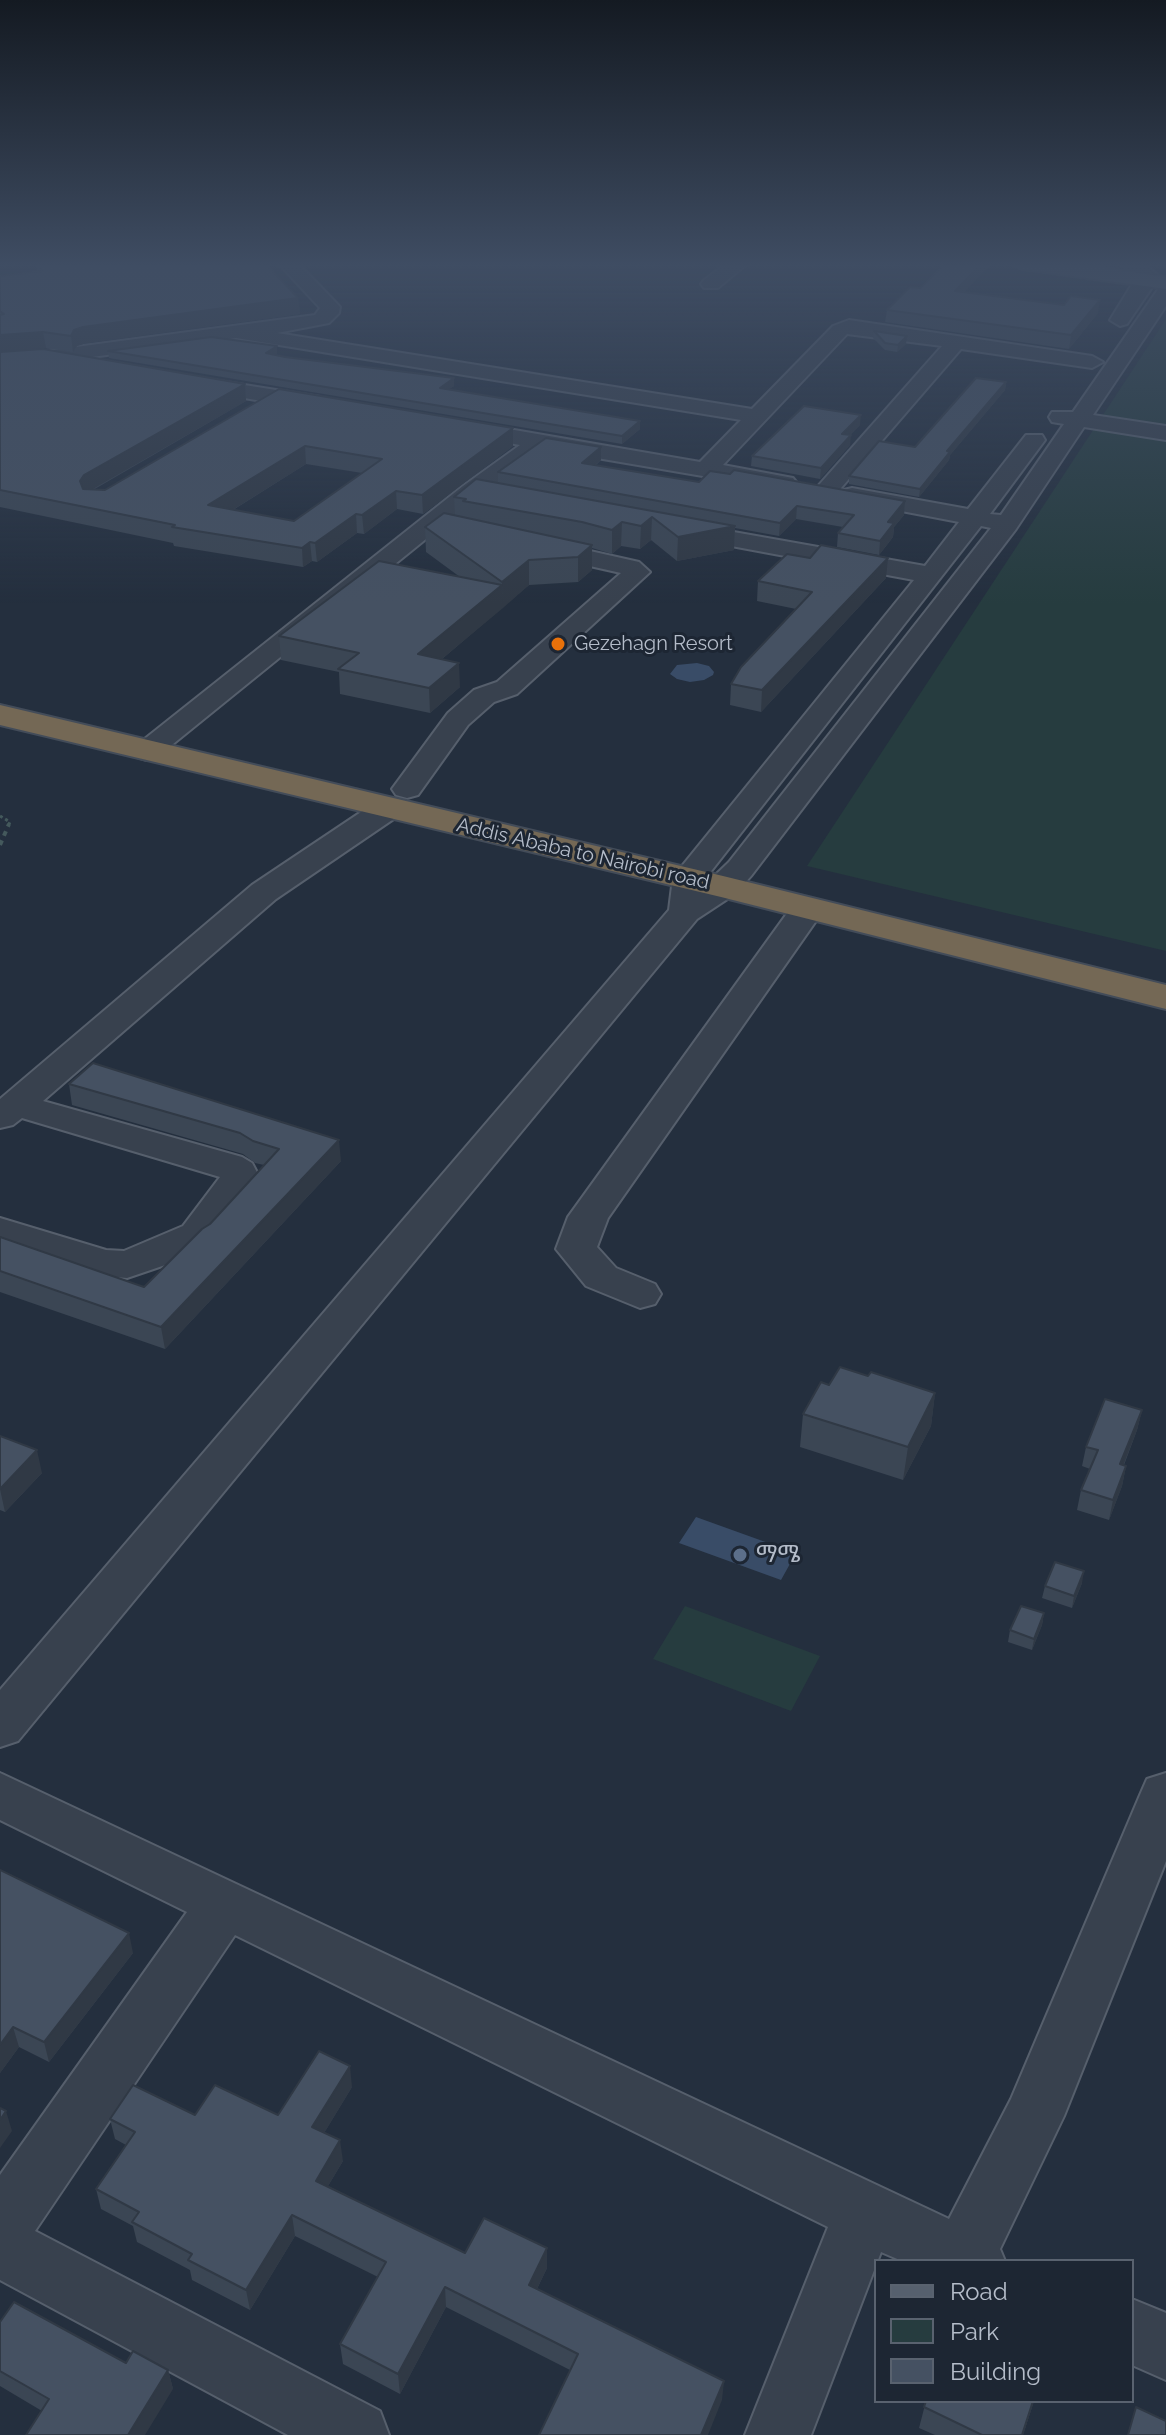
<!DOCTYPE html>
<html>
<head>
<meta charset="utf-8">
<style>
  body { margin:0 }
  #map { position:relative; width:1166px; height:2435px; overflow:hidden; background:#242f3e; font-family:Raleway,sans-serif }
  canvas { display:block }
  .legend { position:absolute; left:874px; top:2259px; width:260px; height:144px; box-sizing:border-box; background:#1d2633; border:2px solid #59626f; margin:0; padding:10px 14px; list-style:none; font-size:24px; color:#b4bcc9 }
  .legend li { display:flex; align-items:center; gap:16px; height:40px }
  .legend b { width:40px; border:2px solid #59626f }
</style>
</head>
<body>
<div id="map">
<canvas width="1166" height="2435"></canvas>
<ul class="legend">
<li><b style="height:10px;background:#56606e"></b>Road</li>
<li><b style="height:22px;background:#263c3f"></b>Park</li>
<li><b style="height:22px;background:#455162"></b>Building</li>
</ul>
</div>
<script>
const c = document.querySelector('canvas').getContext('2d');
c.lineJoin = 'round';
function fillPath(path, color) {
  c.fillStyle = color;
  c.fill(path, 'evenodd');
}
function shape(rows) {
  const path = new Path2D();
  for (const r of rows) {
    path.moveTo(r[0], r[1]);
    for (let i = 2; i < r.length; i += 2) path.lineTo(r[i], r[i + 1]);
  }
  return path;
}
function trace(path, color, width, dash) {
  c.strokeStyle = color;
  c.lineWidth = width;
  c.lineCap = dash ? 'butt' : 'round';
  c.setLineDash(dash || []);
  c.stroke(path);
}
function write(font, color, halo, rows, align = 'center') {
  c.font = font + ' Raleway,"Noto Sans Ethiopic",sans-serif';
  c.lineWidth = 6;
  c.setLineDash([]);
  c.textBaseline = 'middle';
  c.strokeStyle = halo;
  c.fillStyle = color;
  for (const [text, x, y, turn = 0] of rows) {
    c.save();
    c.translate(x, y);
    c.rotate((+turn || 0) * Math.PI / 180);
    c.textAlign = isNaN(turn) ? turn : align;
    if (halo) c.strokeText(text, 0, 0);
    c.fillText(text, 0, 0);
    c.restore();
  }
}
const green = shape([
  [1166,319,1166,951,807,866],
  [685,1606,820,1656,791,1711,653,1659]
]);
const water = shape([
  [697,663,709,666,714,672,713,675,704,680,690,682,677,679,670,674,677,665],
  [696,1517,796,1553,781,1580,679,1543]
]);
const pathFar1 = shape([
  [0,816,10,822,8,826]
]);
const path = shape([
  [0,845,9,824]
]);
const minor = shape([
  [278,263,298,263,340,307,339,313,329,323,277,333,752,409,833,326,849,320,1092,356,1103,362,1092,368,961,349,835,495,827,497,819,495,815,490,819,485,942,346,847,334,723,465,793,478,797,483,793,488,785,490,544,449,479,496,157,757,147,760,137,757,132,751,137,745,463,486,520,445,454,433,451,428,454,423,462,421,700,462,741,420,236,338,46,363,36,357,46,351,315,315,320,308,278,263],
  [727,263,748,263,718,288,704,288,701,284,704,280,727,263],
  [1119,263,1142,263,1157,274,1157,280,1127,324,1120,326,1110,320,1137,276,1119,263],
  [1166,286,1166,306,1093,415,1166,426,1166,440,1084,427,1016,529,751,876,735,894,697,919,18,1741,0,1747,0,1690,669,910,673,878,678,871,914,580,683,537,674,535,671,530,674,525,683,523,925,566,959,522,844,500,840,495,844,490,852,488,968,509,1026,435,1042,435,1045,440,990,514,1001,515,1064,424,1052,422,1049,417,1052,412,1073,412,1159,288,1166,286],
  [981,526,991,528,729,862,705,885,705,879,981,526],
  [194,377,320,397,331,404,320,411,186,388,183,383,186,378,194,377],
  [541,540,639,562,650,572,517,694,494,702,468,725,418,795,407,798,396,795,392,789,448,713,474,690,497,682,621,573,532,553,528,548,532,543,541,540],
  [387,800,398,802,402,809,398,816,276,899,43,1101,242,1157,252,1163,260,1178,211,1244,177,1261,127,1278,104,1276,0,1244,0,1218,106,1250,124,1251,183,1226,220,1177,22,1118,13,1125,0,1128,0,1099,252,885,376,802,387,800],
  [808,898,820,901,825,908,608,1218,597,1247,616,1268,655,1284,661,1294,655,1304,640,1308,586,1286,556,1249,568,1217,796,901,808,898],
  [0,1773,949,2219,1011,2099,1140,1795,1147,1779,1166,1773,1166,1861,1064,2116,1000,2249,1005,2261,902,2261,881,2252,811,2435,745,2435,828,2227,235,1935,35,2231,380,2411,389,2435,288,2435,0,2280,0,2175,187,1912,0,1820,0,1773],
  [1132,2299,1166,2313,1166,2380,1132,2365,1132,2299]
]);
const major = shape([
  [1012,263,1067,263,1166,277,1166,289,1022,269,1012,263]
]);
const highway = shape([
  [0,705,723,876,1166,985,1166,1009,721,897,0,725,0,705]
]);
const wall = shape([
  [35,263,265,263,298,298,300,314,86,343,77,346,73,352,46,348,0,352,0,276,37,271],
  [946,263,992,263,964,292,1098,313,1069,349,885,322,887,310,920,288],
  [874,331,906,344,897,352,885,350,873,338],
  [108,351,277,354,276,355,454,386,449,389,640,429,622,444,109,358],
  [0,352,245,384,246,401,93,490,105,490,279,389,513,428,513,446,423,514,397,509,364,534,357,533,317,562,312,561,303,567,174,546,173,543,0,507],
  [306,464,362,473,294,521,233,510],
  [1006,382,1005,390,950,455,949,460,919,497,849,484,849,476,915,447],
  [860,425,850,435,850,445,820,479,751,466,752,456],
  [601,447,601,460,596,465,699,482,905,501,904,515,894,527,893,537,879,555,837,547,838,533,843,527,796,519,779,536,735,528,734,550,677,561,651,540,640,549,621,546,612,554,592,548,592,570,578,582,529,585,442,659,460,687,430,713,340,694,339,672,281,660,279,636,460,577,426,552,425,527,455,516,454,497,498,484,498,472],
  [886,578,761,712,730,705,731,684,796,609,757,601,758,581],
  [69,1084,341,1161,165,1349,0,1292,0,1237,144,1287,210,1224,264,1165,255,1163,243,1154,72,1105],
  [868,1376,935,1393,931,1426,903,1480,800,1447,803,1414,829,1385],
  [1142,1410,1137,1430,1124,1465,1126,1466,1122,1486,1109,1520,1077,1510,1081,1490,1090,1469,1082,1466,1086,1447],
  [0,1436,42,1473,5,1512,0,1510],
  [1082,1583,1072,1608,1042,1598,1045,1586],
  [1044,1613,1042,1625,1032,1650,1008,1642,1010,1630],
  [0,1870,133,1953,49,2062,19,2047,0,2073],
  [352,2087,324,2133,343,2161,328,2186,465,2253,547,2268,537,2289,722,2400,570,2370,446,2307,400,2394,343,2364,340,2344,378,2277,295,2236,250,2310,192,2280,190,2270,137,2242,133,2226,101,2209,96,2189,126,2145,115,2139,110,2119,195,2115,278,2115],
  [0,2322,126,2363,168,2370,173,2389,42,2411,0,2386],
  [926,2401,1034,2401,1023,2435,935,2435,919,2428]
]);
const shadedWall = shape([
  [982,263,992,263,953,304,955,291],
  [298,298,300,314,86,343,77,346,73,352,71,336,74,330,83,327],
  [1100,300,1098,313,1069,349,1071,335],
  [43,332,46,348,0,352,0,335],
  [907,336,906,344,897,352,898,345],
  [277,346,277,354,267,360,266,353],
  [454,378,454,386,440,395,440,388],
  [1006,382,1005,390,950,455,949,460,919,497,920,489,947,451],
  [245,384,246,401,86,493,82,499,80,481,84,475],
  [861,415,860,425,842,444,842,434],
  [640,421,640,429,622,444,622,436],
  [513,428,513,446,423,514,422,495],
  [851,435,850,445,820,479,821,468],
  [305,446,306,464,210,524,208,505],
  [601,447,601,460,582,476,582,463],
  [396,491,397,509,364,534,362,515],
  [905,501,904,515,894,527,893,537,879,555,880,541,888,522],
  [797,506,796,519,779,536,780,523],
  [356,514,357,533,317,562,315,543],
  [652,517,651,540,640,549,641,526],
  [622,522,621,546,612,554,612,530],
  [735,526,734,550,677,561,678,537],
  [310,542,312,561,303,567,302,548],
  [592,545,592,570,578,582,578,557],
  [888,558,886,578,761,712,762,690],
  [529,560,529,585,503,608,502,582],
  [502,585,503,608,419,678,418,654],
  [459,663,460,687,430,713,429,688],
  [339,1140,341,1161,165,1349,161,1327],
  [935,1393,931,1426,903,1480,908,1447],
  [1142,1410,1137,1430,1116,1484,1120,1464],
  [37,1450,42,1473,5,1512,0,1489],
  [1126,1466,1122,1486,1109,1520,1113,1500],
  [1084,1571,1082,1583,1072,1608,1074,1596],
  [1044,1613,1042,1625,1032,1650,1034,1639],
  [129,1933,133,1953,49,2062,44,2042],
  [13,2027,19,2047,0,2073,0,2045],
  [350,2066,352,2087,315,2148,312,2127],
  [6,2111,12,2131,0,2148,0,2120],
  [340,2140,343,2161,319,2201,316,2181],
  [292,2215,295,2236,250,2310,246,2290],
  [547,2248,547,2268,529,2305,529,2285],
  [445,2287,446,2307,400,2394,398,2374],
  [168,2370,173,2389,145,2435,128,2435],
  [724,2381,722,2400,708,2435,701,2435]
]);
const building = shape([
  [38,263,265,263,298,298,83,327,74,330,71,336,43,332,0,335,0,315,4,314,0,311,0,276,43,271,38,263],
  [946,263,982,263,955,291,1064,305,1071,296,1100,300,1071,335,887,310,910,287,920,288,946,263],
  [874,331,907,336,898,345,885,343,874,331],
  [211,337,277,346,266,353,285,357,454,378,440,388,640,421,622,436,108,351,211,337],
  [43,349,245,384,84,475,80,481,83,489,105,490,279,389,513,428,422,495,396,491,362,515,356,514,315,543,310,542,302,548,172,527,175,525,0,490,0,352,43,349],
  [305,446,382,459,294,521,208,505,305,446],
  [976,378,1006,382,947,451,950,452,920,489,849,476,879,441,915,447,976,378],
  [804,406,861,415,842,434,851,435,821,468,752,456,804,406],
  [546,438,601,447,582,463,699,482,710,471,730,474,734,470,905,501,888,522,894,523,880,541,838,533,854,515,797,506,780,523,498,472,546,438],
  [476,479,735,526,678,537,652,517,641,526,622,522,612,530,582,522,463,501,466,499,454,497,476,479],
  [444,513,592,545,578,557,529,560,502,582,425,527,444,513],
  [821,545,888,558,762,690,731,684,741,667,812,592,758,581,787,554,810,558,821,545],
  [379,561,502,585,418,654,459,663,429,688,338,669,359,653,279,636,379,561],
  [93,1063,339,1140,161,1327,0,1271,0,1237,144,1287,202,1229,210,1224,279,1149,253,1141,240,1133,69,1084,93,1063],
  [840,1367,868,1376,871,1372,935,1393,908,1447,803,1414,821,1382,829,1385,840,1367],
  [1105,1399,1142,1410,1120,1464,1126,1466,1113,1500,1081,1490,1098,1450,1086,1447,1105,1399],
  [0,1436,37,1450,0,1489,0,1436],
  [1055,1562,1084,1571,1074,1596,1045,1586,1055,1562],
  [1021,1606,1044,1613,1034,1639,1010,1630,1021,1606],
  [0,1870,129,1933,44,2042,13,2027,0,2045,0,1870],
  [319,2051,350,2066,312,2127,340,2140,316,2181,465,2253,484,2218,547,2248,529,2285,724,2381,701,2435,539,2435,578,2354,445,2287,398,2374,340,2344,386,2262,292,2215,246,2290,188,2260,192,2254,132,2222,139,2212,96,2189,135,2132,110,2119,133,2085,195,2115,215,2085,278,2115,319,2051],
  [0,2108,6,2111,0,2120,0,2108],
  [14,2302,126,2363,133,2351,168,2370,128,2435,26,2435,49,2399,0,2371,0,2322,14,2302],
  [926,2401,1033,2401,1022,2435,982,2435,924,2407,926,2401],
  [1136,2407,1166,2421,1166,2435,1128,2435,1136,2407]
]);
const markers = [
  [558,644,8,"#e8710a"],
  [740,1555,8,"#5c6f8a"]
];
const farPoinames = [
  ["Gezehagn Resort",574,644]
];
const farStreetnames = [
  ["Addis Ababa to Nairobi road",583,854,13]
];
const poiNames = [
  ["ማሜ",756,1555]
];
fillPath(green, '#263c3f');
fillPath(water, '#394c67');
trace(minor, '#565f6c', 4);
trace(major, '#414a57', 4);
trace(highway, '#434c59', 4);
trace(pathFar1, '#44595c', 3, [3, 3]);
trace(path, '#44595c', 4, [5, 5]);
fillPath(minor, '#38414e');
fillPath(major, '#56606e');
fillPath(highway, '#746855');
fillPath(wall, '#3b4654');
fillPath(shadedWall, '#303945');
fillPath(building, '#455162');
trace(building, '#303945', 2);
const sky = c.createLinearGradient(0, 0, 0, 604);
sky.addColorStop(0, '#141a22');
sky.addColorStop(0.44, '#3f4d63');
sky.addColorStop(1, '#3f4d6300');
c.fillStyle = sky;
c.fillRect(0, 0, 1166, 604);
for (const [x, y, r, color] of markers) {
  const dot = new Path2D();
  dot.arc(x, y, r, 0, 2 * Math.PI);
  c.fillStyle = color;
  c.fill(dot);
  trace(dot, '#1d2633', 3);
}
write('20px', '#b4bcc9', '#1d2633', farPoinames, 'left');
write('20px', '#b4bcc9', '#1d2633', farStreetnames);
write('24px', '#b4bcc9', '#1d2633', poiNames, 'left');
</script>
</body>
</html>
